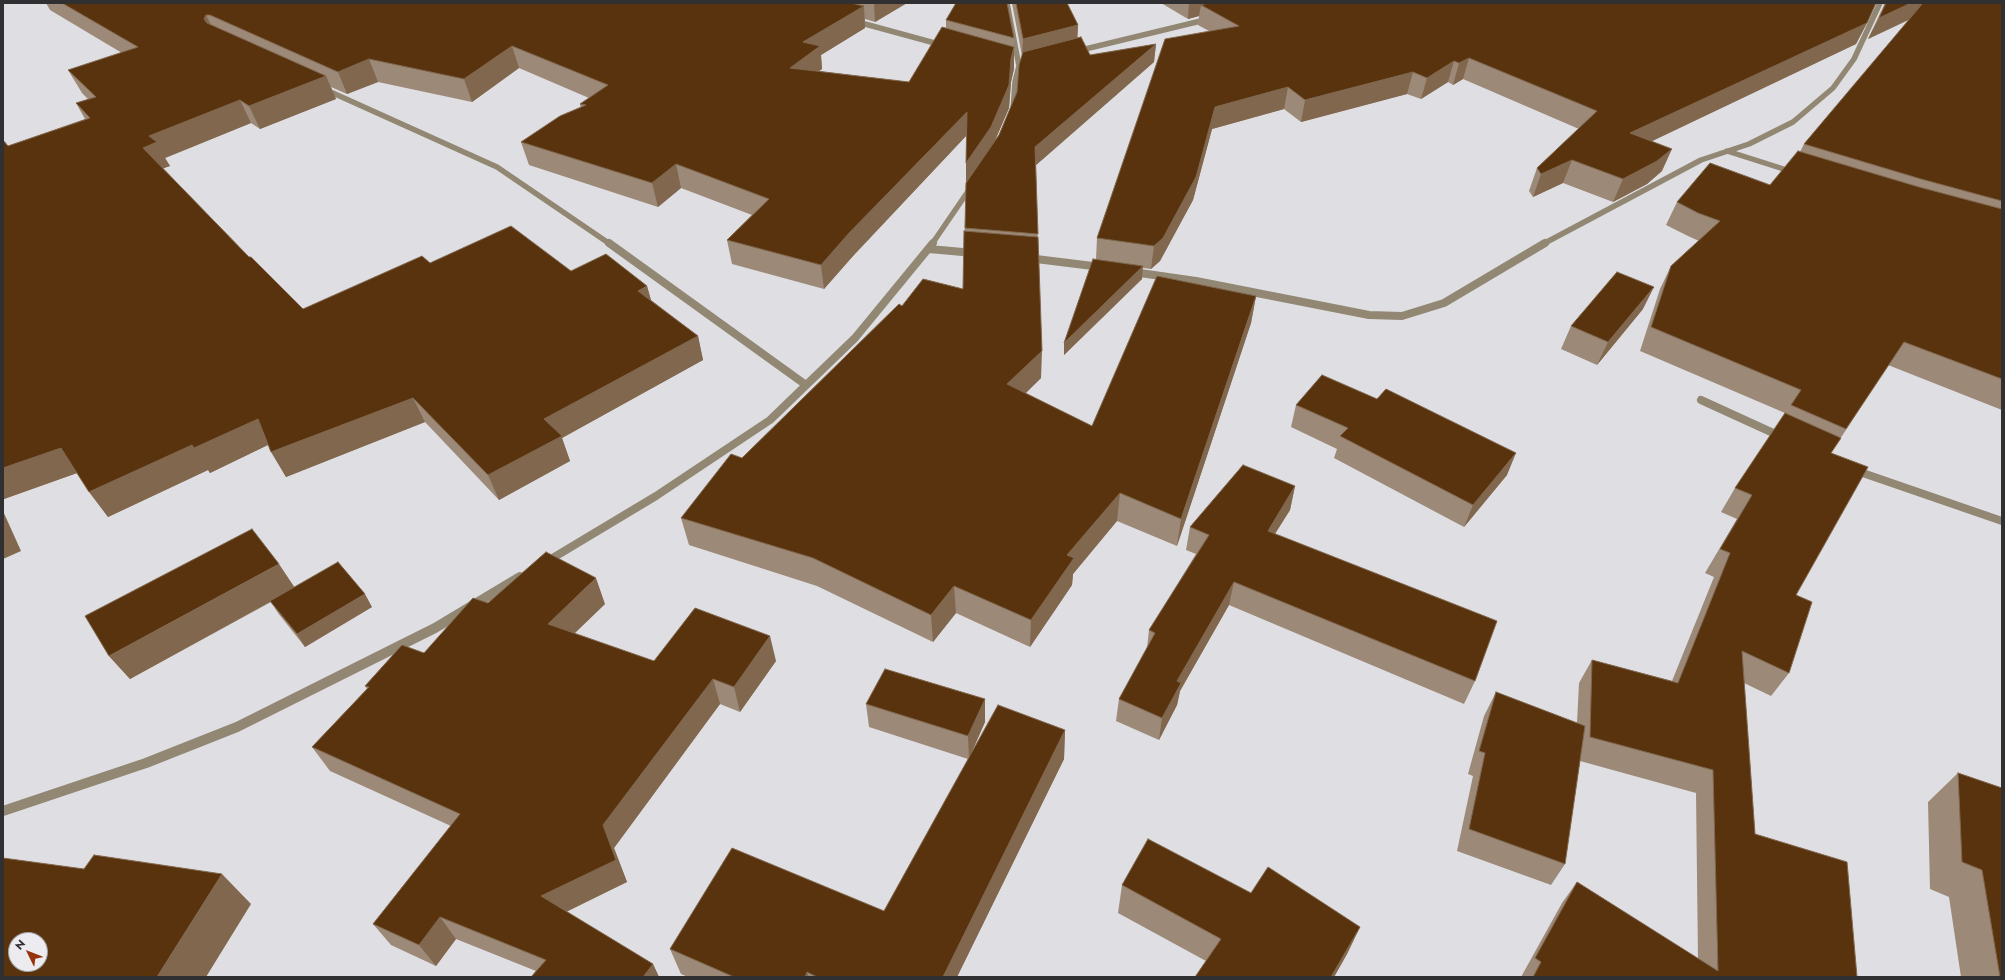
<!DOCTYPE html>
<html>
<head>
<meta charset="utf-8">
<style>
  body { margin:0 }
  #map { position:relative; width:2005px; height:980px; overflow:hidden; background:#dfdfe3; font-family:Jost,sans-serif }
  canvas { display:block }
  .frame { position:absolute; inset:0; border:4px solid #303032; pointer-events:none }
  .north { position:absolute; left:8px; top:932px; width:40px; height:40px; box-sizing:border-box; background:#ececf0; border:1px solid #a1a1a4; border-radius:50%; rotate:313deg; font-size:11px; font-weight:700; line-height:16px; text-align:center; color:#303032 }
  .north::after { content:''; display:block; margin:auto; width:14px; height:18px; background:#98320b; clip-path:polygon(50% 0,100% 100%,50% 72%,0 100%) }
</style>
</head>
<body>
<div id="map">
<canvas width="2005" height="980"></canvas>
<div class="frame"></div>
<div class="north">N</div>
</div>
<script>
const c = document.querySelector('canvas').getContext('2d');
c.lineJoin = 'round';
function shape(rows) {
  const path = new Path2D();
  for (const r of rows) {
    path.moveTo(r[0], r[1]);
    for (let i = 2; i < r.length; i += 2) path.lineTo(r[i], r[i + 1]);
  }
  return path;
}
function trace(path, color, width, dash) {
  c.strokeStyle = color;
  c.lineWidth = width;
  c.lineCap = dash ? 'butt' : 'round';
  c.setLineDash(dash || []);
  c.stroke(path);
}
function fillPath(path, color) {
  c.fillStyle = color;
  c.fill(path, 'evenodd');
}
const minorFar2 = shape([
  [1007,3,1019,66,1015,82,1013,111],
  [854,21,942,45],
  [1077,51,1209,19],
  [324,89,497,167,610,244],
  [1727,151,1793,172],
  [932,244,971,187],
  [1543,244,1701,160,1749,144,1793,122,1833,88,1854,59,1880,3]
]);
const minorFar1 = shape([
  [609,243,806,385],
  [929,249,974,253],
  [1028,258,1101,267],
  [1133,272,1196,281,1369,315,1402,316,1444,303,1545,243],
  [1701,400,1782,437],
  [1854,470,2002,521],
  [546,562,656,496,770,420,855,338,933,243]
]);
const minor = shape([
  [3,811,146,763,237,727,435,628,520,577]
]);
const wall = shape([
  [46,3,907,3,875,22,865,19,865,28,821,55,822,69,819,71,909,82,946,28,946,20,1014,38,1014,69,1011,82,1009,108,995,140,999,135,1017,92,1022,56,1012,3,1067,3,1078,25,1077,38,1090,55,1156,44,1154,62,1036,165,1041,378,1025,393,1092,426,1256,296,1251,323,1177,546,1117,521,1073,574,1072,585,1030,647,956,613,933,642,817,586,689,545,681,518,742,458,902,306,963,289,966,183,966,136,853,256,824,289,732,264,727,240,752,215,681,188,658,207,529,165,521,142,581,108,580,104,589,98,519,68,472,102,378,82,347,94,331,87,336,99,260,129,251,123,165,158,170,166,163,168,249,257,303,309,430,263,571,271,647,286,651,300,698,336,703,360,562,438,570,461,499,500,425,422,286,477,268,445,210,473,208,470,108,517,77,473,4,499,3,498,3,140,8,146,85,119,76,103,88,99,82,93,68,70,122,53,50,10],
  [1161,3,1876,3,1867,23,1856,44,1651,141,1662,171,1647,184,1613,202,1563,183,1533,197,1529,191,1537,168,1579,129,1463,79,1453,85,1448,82,1421,99,1407,94,1301,122,1284,109,1212,129,1193,200,1160,261,1151,269,1143,268,1142,279,1064,355,1096,259,1097,238,1209,31,1198,25,1199,16,1188,19],
  [1883,3,2002,3,2002,410,1888,365,1831,453,1796,595,1789,673,1771,696,1744,683,1755,834,1857,977,1521,977,1562,903,1577,882,1698,959,1696,793,1580,761,1565,864,1551,885,1457,851,1473,776,1468,774,1484,716,1496,692,1577,723,1579,683,1592,660,1672,681,1714,577,1705,573,1737,519,1721,512,1735,488,1785,413,1640,351,1660,289,1671,266,1699,241,1688,236,1666,225,1677,202,1770,185,1800,152,1804,144,1909,20,1868,39,1884,5],
  [1643,309,1597,365,1561,349,1571,326],
  [1377,399,1507,475,1464,527,1334,458,1337,449,1291,427,1296,405],
  [1295,486,1290,510,1275,534,1475,681,1464,704,1229,605,1180,691,1177,705,1159,740,1116,721,1119,699,1147,648,1149,630,1196,554,1186,550,1190,527],
  [2002,554,2002,618,2001,556],
  [294,587,372,607,305,647,278,613,271,602,130,679,109,656],
  [488,603,605,604,574,634,654,661,776,661,740,712,720,704,614,848,627,882,566,911,653,964,659,977,531,977,536,971,456,939,436,966,391,945,373,924,451,826,330,771,312,747,367,689,365,686,424,653],
  [985,699,985,722,971,752,1065,730,1064,759,957,977,688,977,681,974,670,949,884,911,968,759,869,727,866,704],
  [1958,773,2002,788,2002,977,1961,977,1949,897,1930,889,1928,802],
  [1122,885,1251,893,1360,927,1347,954,1334,977,1195,977,1206,961,1118,913]
]);
const shadedWall = shape([
  [874,3,907,3,875,22],
  [1189,3,1259,3,1201,5,1199,16,1188,19],
  [1911,3,1925,3,1918,15,1868,39,1879,18],
  [864,6,865,28,821,55,822,69,793,90,790,68,803,42],
  [206,15,217,37,204,19],
  [1867,23,1856,44,1621,156,1630,133],
  [1078,25,1077,47,1022,61,1023,39],
  [1156,44,1154,62,1035,166,1035,147],
  [512,46,519,68,472,102,464,79],
  [1014,47,1014,69,1011,82,1009,108,991,150,966,186,966,163,1011,59],
  [1469,58,1463,79,1453,85,1459,63],
  [369,59,378,82,347,94,338,72],
  [1454,61,1448,82,1421,99,1427,78],
  [1413,72,1407,94,1301,122,1305,100],
  [326,76,336,99,260,129,249,106],
  [1288,87,1284,109,1212,129,1193,200,1160,261,1151,269,1154,246,1215,107],
  [240,100,251,123,165,158,170,166,156,171,143,148,149,136],
  [967,112,967,135,853,256,824,289,821,265,850,232],
  [1672,149,1662,171,1647,184,1613,202,1623,179],
  [1572,160,1563,183,1533,197,1541,174],
  [676,164,681,188,658,207,652,183],
  [1143,266,1142,279,1064,355,1064,343],
  [647,286,654,311,638,291],
  [1654,287,1643,309,1597,365,1608,342],
  [1256,296,1251,323,1177,546,1181,519],
  [698,336,703,360,562,438,570,461,499,500,488,475,544,419],
  [1042,351,1041,378,1007,412,1007,384],
  [413,398,425,422,286,477,271,452],
  [258,419,272,443,210,473,194,448],
  [192,445,208,470,108,517,89,492],
  [61,448,80,472,4,499,3,498,3,468],
  [1516,453,1507,475,1464,527,1473,505],
  [1295,486,1290,510,1262,554,1268,531],
  [1120,493,1117,521,1073,574,1072,585,1030,647,1031,620,1067,555],
  [3,511,21,551,3,559],
  [279,564,295,588,130,679,109,656],
  [596,578,605,604,558,649,548,624],
  [1234,582,1229,605,1180,691,1177,705,1159,740,1162,718,1177,681],
  [954,586,956,613,933,642,931,615],
  [365,594,372,607,305,647,297,634],
  [770,636,776,661,740,712,734,687],
  [713,679,720,704,614,848,627,882,554,918,541,896,603,825],
  [985,699,985,722,969,759,968,736],
  [1065,730,1064,759,957,977,943,977],
  [222,874,251,904,206,977,157,977],
  [440,917,456,939,436,966,419,945],
  [1360,927,1347,954,1334,977,1331,977],
  [653,964,659,977,643,977],
  [807,972,809,977,805,977]
]);
const building = shape([
  [62,3,851,3,864,6,803,42,820,46,790,68,909,82,942,27,1014,47,1011,59,1009,85,991,127,966,163,967,112,850,232,821,265,727,240,769,199,676,164,652,183,521,142,560,116,586,105,580,104,608,85,512,46,464,79,369,59,338,72,210,15,206,15,204,19,207,23,326,76,249,106,240,100,149,136,157,142,143,148,249,257,251,257,303,309,422,256,430,263,511,226,571,271,606,254,647,286,638,291,698,336,544,419,562,436,488,475,413,398,271,452,258,419,194,448,192,445,89,492,61,448,3,468,3,140,8,146,90,118,76,103,96,97,68,70,138,47,62,3],
  [956,3,1007,3,1014,38,946,20,956,3],
  [1016,3,1067,3,1078,25,1023,39,1016,3],
  [1208,3,1876,3,1867,23,1630,133,1672,149,1657,161,1623,179,1572,160,1541,174,1537,168,1597,111,1469,58,1459,63,1454,61,1427,78,1413,72,1305,100,1288,87,1215,107,1196,177,1163,238,1154,246,1097,238,1165,39,1239,26,1201,5,1208,3],
  [1886,3,1911,3,1879,18,1886,3],
  [1923,3,2002,3,2002,201,1921,179,1804,144,1923,3],
  [1081,37,1090,55,1156,44,1035,147,1038,234,965,228,966,183,999,135,1017,92,1019,65,1023,52,1081,37],
  [1798,151,1919,187,2002,209,2002,379,1904,342,1846,429,1791,405,1801,390,1651,327,1671,266,1720,221,1698,213,1677,202,1710,163,1770,185,1798,151],
  [964,231,1038,237,1042,351,1007,384,1092,426,1157,276,1256,296,1181,519,1120,493,1067,555,1074,558,1031,620,954,586,931,615,813,558,681,518,731,454,742,458,899,304,902,306,923,279,963,289,964,231],
  [1093,259,1143,266,1064,343,1093,259],
  [1617,272,1654,287,1608,342,1571,326,1617,272],
  [1322,375,1377,399,1386,389,1516,453,1473,505,1340,436,1348,428,1296,405,1322,375],
  [1785,413,1841,438,1831,453,1868,467,1796,595,1812,602,1789,673,1742,651,1755,834,1847,862,1857,977,1533,977,1541,962,1535,958,1577,882,1718,971,1713,770,1590,737,1592,660,1678,683,1730,553,1720,549,1752,495,1735,488,1785,413],
  [1243,465,1295,486,1268,531,1497,621,1475,681,1234,582,1177,681,1181,683,1162,718,1119,699,1155,633,1149,630,1209,535,1190,527,1243,465],
  [252,529,279,564,109,656,85,616,252,529],
  [546,552,596,578,548,624,654,661,695,608,770,636,734,687,713,679,603,825,616,860,541,896,653,964,643,977,531,977,546,960,440,917,419,945,373,924,460,814,312,747,369,687,365,686,402,645,424,653,473,598,488,603,546,552],
  [338,562,365,594,297,634,270,601,338,562],
  [885,669,985,699,968,736,866,704,885,669],
  [1496,692,1585,726,1565,864,1469,829,1485,753,1479,751,1496,692],
  [998,705,1065,730,943,977,817,977,807,972,805,977,734,977,670,949,732,848,884,911,998,705],
  [1958,773,2002,788,2002,977,2000,977,1982,870,1962,862,1958,773],
  [1148,839,1251,893,1268,867,1360,927,1331,977,1195,977,1221,939,1122,885,1148,839],
  [94,855,222,874,157,977,3,977,3,858,84,869,94,855],
  [16,940,40,940,40,964,16,964,16,940]
]);
trace(minorFar2, '#918772', 5.5);
trace(minorFar1, '#918772', 8);
trace(minor, '#918772', 10);
fillPath(wall, '#9c8978');
fillPath(shadedWall, '#80674e');
fillPath(building, '#58330e');
trace(building, '#80674e', 1);
</script>
</body>
</html>
